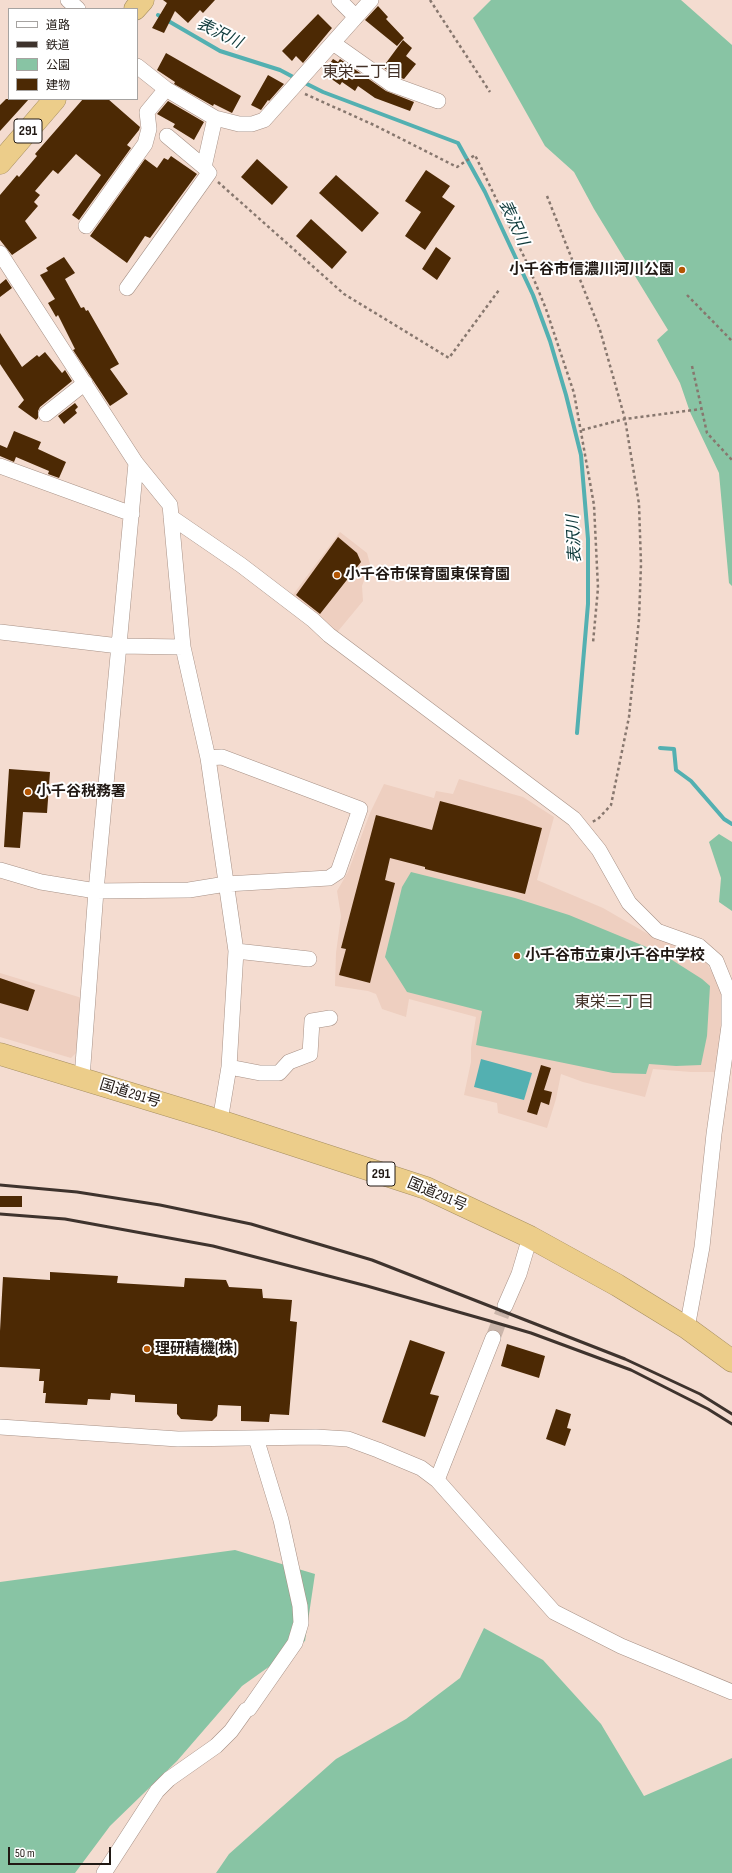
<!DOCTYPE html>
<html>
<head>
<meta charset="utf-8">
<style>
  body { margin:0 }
  #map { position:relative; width:732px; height:1873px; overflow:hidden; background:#f4dcd0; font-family:"Sofia Sans Condensed","Noto Sans JP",sans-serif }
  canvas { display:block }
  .legend { position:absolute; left:8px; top:8px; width:130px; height:92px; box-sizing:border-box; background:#fff; border:1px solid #a6a3a1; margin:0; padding:5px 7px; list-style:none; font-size:12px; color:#211914 }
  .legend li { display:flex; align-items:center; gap:8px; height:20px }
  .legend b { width:20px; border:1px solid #a6a3a1 }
  .scale { position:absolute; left:8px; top:1847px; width:103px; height:18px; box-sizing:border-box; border:2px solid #211914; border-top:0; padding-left:5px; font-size:12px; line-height:14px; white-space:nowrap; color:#211914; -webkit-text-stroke:3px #fff; paint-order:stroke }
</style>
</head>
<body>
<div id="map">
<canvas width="732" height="1873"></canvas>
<ul class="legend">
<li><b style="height:5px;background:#fff"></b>道路</li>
<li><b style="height:5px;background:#3e332d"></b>鉄道</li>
<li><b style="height:11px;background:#88c4a4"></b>公園</li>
<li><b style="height:11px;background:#4c2904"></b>建物</li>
</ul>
<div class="scale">50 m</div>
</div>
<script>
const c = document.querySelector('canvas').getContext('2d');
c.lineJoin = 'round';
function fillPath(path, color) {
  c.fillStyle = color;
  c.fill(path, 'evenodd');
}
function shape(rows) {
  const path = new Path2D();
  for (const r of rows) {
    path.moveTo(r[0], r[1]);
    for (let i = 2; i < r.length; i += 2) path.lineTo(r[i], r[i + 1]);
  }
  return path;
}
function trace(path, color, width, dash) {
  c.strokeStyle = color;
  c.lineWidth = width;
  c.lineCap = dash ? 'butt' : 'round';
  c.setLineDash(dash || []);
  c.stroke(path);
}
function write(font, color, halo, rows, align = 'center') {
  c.font = font + ' "Sofia Sans Condensed","Noto Sans JP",sans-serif';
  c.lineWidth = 4;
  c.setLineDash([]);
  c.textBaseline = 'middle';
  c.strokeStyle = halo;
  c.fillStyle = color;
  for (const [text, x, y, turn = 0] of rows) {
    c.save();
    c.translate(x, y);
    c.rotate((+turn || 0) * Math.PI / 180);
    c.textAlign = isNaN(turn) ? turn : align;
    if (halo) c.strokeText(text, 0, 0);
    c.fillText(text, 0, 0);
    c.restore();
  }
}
const built = shape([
  [340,532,367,553,370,564,362,586,363,601,334,636,289,600],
  [459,779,523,797,554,817,537,880,603,908,648,934,678,945,703,958,718,981,723,1001,722,1029,715,1072,691,1072,653,1069,645,1097,583,1082,561,1074,556,1099,547,1128,498,1113,497,1103,464,1095,471,1062,471,1048,476,1017,409,999,406,1017,382,1009,376,994,368,991,335,986,336,953,341,916,337,891,348,872,370,813,384,784,434,798,436,791,453,794],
  [0,973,82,998,76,1053,71,1058,0,1037]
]);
const green = shape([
  [491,0,681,0,732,45,732,586,729,583,719,473,690,412,680,383,657,340,668,330,594,209,574,172,545,146,473,18],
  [719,834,732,842,732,911,719,902,721,878,709,842],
  [411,872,515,898,569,915,661,953,702,979,710,986,707,1036,701,1065,676,1066,649,1064,646,1074,613,1073,476,1045,482,1011,407,992,385,957,402,887],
  [235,1550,315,1574,305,1641,242,1686,177,1761,110,1826,75,1873,0,1873,0,1582],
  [484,1628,543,1660,601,1724,644,1796,732,1758,732,1873,216,1873,229,1854,336,1759,406,1719,460,1678]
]);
const water = shape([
  [481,1059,532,1073,524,1100,474,1087]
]);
const stream = shape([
  [158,15,220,51,280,70,297,79],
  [303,82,323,92,458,143,485,192,533,295,550,341,566,395,581,455,588,539,588,604,577,733],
  [660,748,674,749,676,770,691,781,724,819,732,824]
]);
const building = shape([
  [163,0,215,0,203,13,200,10,188,23,175,11,164,33,152,28,167,3],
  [378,6,388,17,386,19,404,38,397,46,365,20],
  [318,14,332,28,303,63,296,56,292,61,282,51],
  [403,40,412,48,406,56,416,64,404,79,395,76,383,67],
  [166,53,241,96,232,113,214,104,213,106,174,84,175,82,157,70],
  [333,59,338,62,340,59,386,91,414,102,410,111,375,98,358,86,355,91,342,82,340,85,323,73],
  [268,75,284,84,269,101,268,100,261,110,251,105],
  [6,99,29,99,0,131,0,105],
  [83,99,108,99,140,127,139,130,127,145,131,148,79,220,72,215,101,175,76,154,58,174,53,170,35,191,40,195,34,202,38,206,25,221,37,238,12,255,0,240,0,195,17,175,19,177,37,156,35,154],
  [168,101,204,122,194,140,173,127,175,124,157,114],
  [171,156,197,174,150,238,145,236,127,263,90,236,145,159,157,168,164,158,168,160],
  [257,159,288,187,272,205,241,177],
  [426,170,450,186,442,197,455,206,425,250,405,236,421,212,405,201],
  [336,175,379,213,362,232,319,193],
  [311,219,347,252,332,269,296,236],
  [436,247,451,258,437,280,422,269],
  [64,257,75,273,65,279,81,308,84,307,86,311,88,310,119,364,110,369,128,394,110,406,73,350,75,349,58,315,56,317,48,303,55,299,40,275,48,271,46,268],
  [6,279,12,288,0,297,0,284],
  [0,333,22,367,37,355,39,357,45,352,62,373,65,370,72,381,40,407,38,411,38,418,36,420,18,407,24,400,0,364],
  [75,403,78,407,75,410,77,413,64,424,58,416],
  [14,431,41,442,38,449,66,462,59,478,48,474,49,471,16,457,14,462,0,456,0,445,7,448],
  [338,537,357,553,361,562,320,614,296,595],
  [9,769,50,772,47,813,23,812,20,848,4,847],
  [440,801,542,828,525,894,425,869,425,867,390,858,385,880,395,883,370,983,339,975,346,949,341,948,376,815,432,830],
  [0,978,35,990,28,1011,0,1003],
  [541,1065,551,1068,544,1090,552,1092,549,1105,541,1102,537,1115,527,1112],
  [0,1196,22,1196,22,1207,0,1207],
  [50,1272,118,1276,117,1283,184,1287,185,1278,226,1280,229,1287,262,1289,263,1298,292,1300,290,1321,297,1322,289,1415,270,1414,269,1422,241,1421,241,1406,218,1405,217,1416,212,1421,181,1419,177,1414,177,1404,135,1402,135,1395,111,1393,110,1400,88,1399,87,1405,45,1403,46,1393,43,1393,44,1381,39,1381,40,1369,0,1367,0,1331,3,1277,50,1280],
  [410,1340,445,1352,430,1394,439,1396,425,1437,382,1422],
  [507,1344,545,1356,539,1378,501,1366],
  [556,1409,571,1414,567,1428,571,1429,565,1446,546,1439]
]);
const minorTunnel = shape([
  [493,1338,505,1306]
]);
const path = shape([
  [430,0,490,92],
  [305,94,374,125,457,167,475,155,528,265,546,309,574,393,594,505,598,588,593,643],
  [218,182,344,294,449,358,499,290],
  [547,196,600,330,625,419,639,504,641,564,639,619,629,717,611,805,598,819,592,822],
  [687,295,732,341],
  [692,366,707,433,732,460],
  [582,430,625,419,701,409]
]);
const minor = shape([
  [68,0,78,9],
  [339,0,356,17],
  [333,43,391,84,438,101],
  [137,66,166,89,215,118,239,124,252,124,264,120,371,0],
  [167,136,204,167],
  [86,226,145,144,149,129,147,112,166,89],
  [0,253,136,463,170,505,183,647,208,758,236,951,229,1067,220,1121],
  [127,288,209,173,204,167,215,118],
  [46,414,85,383],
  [0,466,132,514],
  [171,517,241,565,313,620,329,635,574,819,599,850,629,903,657,931,699,946,716,961,729,993,729,1026,714,1134,702,1247,687,1328],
  [0,632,119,646,183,647],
  [0,870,41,882,96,891,189,890,226,884,329,878,338,872,360,809,222,757,208,758],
  [236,951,309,959],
  [229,1067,260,1073,279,1073,289,1062,310,1054,312,1021,330,1018],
  [82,1078,96,891,136,463],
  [505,1306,519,1274,530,1237],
  [0,1427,178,1439,316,1437,348,1439,378,1450,421,1468,437,1480,554,1612,621,1646,732,1692],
  [437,1480,493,1338],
  [104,1873,157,1791,169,1779,216,1746,231,1731,246,1710,249,1709,295,1643,301,1623,300,1606,281,1520,256,1438]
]);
const highway = shape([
  [135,9,143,0],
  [0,163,55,99],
  [0,1054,220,1121,426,1188,530,1237,617,1285,687,1328,732,1361]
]);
const rail = shape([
  [0,1185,77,1192,160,1205,251,1224,372,1260,625,1359,700,1394,732,1414],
  [0,1214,65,1219,213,1246,367,1286,490,1321,531,1333,631,1370,708,1409,732,1424]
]);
const markers = [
  [682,270,4,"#b35502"],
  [337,575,4,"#b35502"],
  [28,792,4,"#b35502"],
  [517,956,4,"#b35502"],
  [147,1349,4,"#b35502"]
];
const shields = [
  [28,131,28],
  [381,1174,28]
];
const shieldNames = [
  ["291",28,131],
  ["291",381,1174]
];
const poiNames = [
  ["小千谷市信濃川河川公園",674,270,"right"],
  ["小千谷市保育園東保育園",345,575],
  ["小千谷税務署",36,792],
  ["小千谷市立東小千谷中学校",525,956],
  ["理研精機(株)",155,1349]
];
const streetNames = [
  ["国道291号",130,1094,17],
  ["国道291号",437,1195,23]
];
const waterNames = [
  ["表沢川",219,34,26],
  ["表沢川",513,223,65],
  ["表沢川",575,539,-93]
];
const neighbourhoodNames = [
  ["東栄二丁目",362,73],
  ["東栄三丁目",614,1003]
];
fillPath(built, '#eecfc0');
fillPath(green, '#88c4a4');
fillPath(water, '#53b0b1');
trace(stream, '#53b0b1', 4);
fillPath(building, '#4c2904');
trace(minorTunnel, '#cab5aa', 15, [15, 8]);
trace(minor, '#a79186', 16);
trace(highway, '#a58e61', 23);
trace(path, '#87776e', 2.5, [3, 3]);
trace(minor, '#fff', 15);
trace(highway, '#eccd8a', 22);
trace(rail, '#3e332d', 3);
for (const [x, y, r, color] of markers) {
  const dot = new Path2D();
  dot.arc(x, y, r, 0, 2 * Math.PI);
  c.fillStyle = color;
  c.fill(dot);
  trace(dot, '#fff', 1.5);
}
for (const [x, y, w] of shields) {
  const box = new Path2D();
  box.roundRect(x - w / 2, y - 12, w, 24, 3);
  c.fillStyle = '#fff';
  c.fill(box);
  trace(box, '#211914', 1);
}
write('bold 14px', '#211914', null, shieldNames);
write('bold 15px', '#211914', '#fff', poiNames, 'left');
write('15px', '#211914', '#fff', streetNames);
write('italic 16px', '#0d393a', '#fff', waterNames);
write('16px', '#433127', '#fff', neighbourhoodNames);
</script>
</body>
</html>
